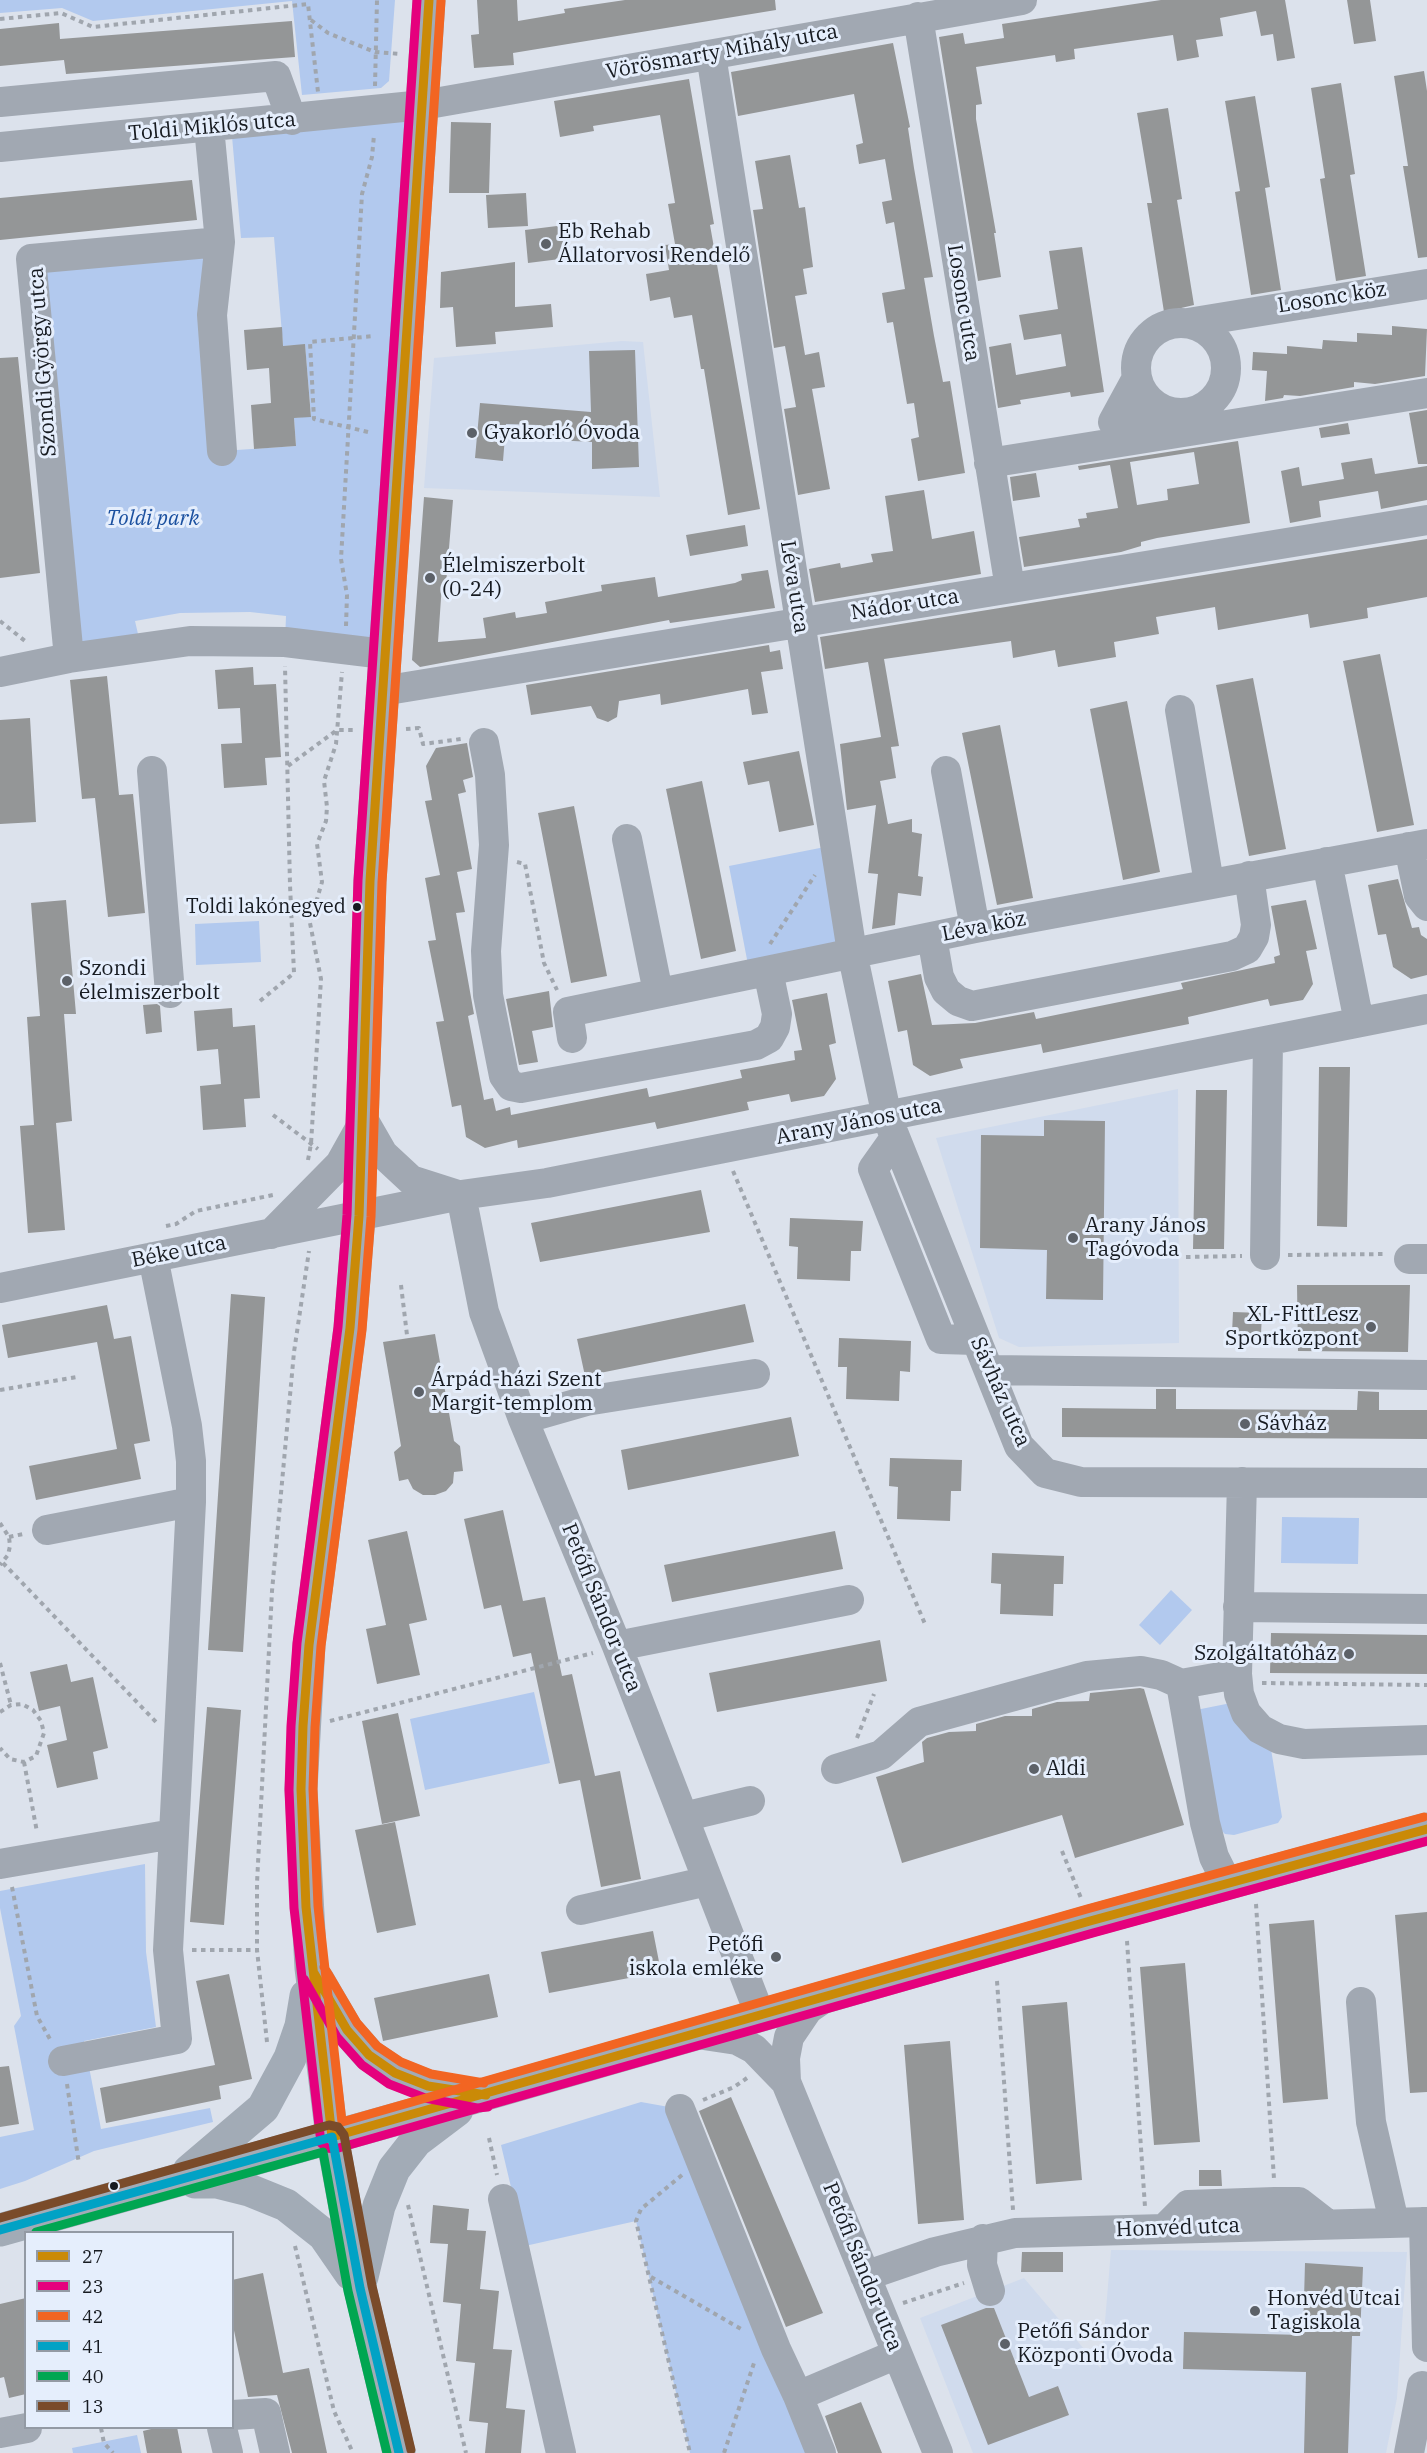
<!DOCTYPE html>
<html>
<head>
<meta charset="utf-8">
<style>
  body { margin:0 }
  #map { position:relative; width:1427px; height:2453px; overflow:hidden; background:#dce2ec; font-family:"IBM Plex Serif",serif }
  canvas { display:block }
  .legend { position:absolute; left:24px; top:2231px; width:210px; height:198px; box-sizing:border-box; background:#e5eefc; border:2px solid #939aa4; margin:0; padding:8px 10px; list-style:none; font-size:18px; color:#171b21 }
  .legend li { display:flex; align-items:center; gap:12px; height:30px }
  .legend b { width:30px; border:2px solid #939aa4 }
</style>
</head>
<body>
<div id="map">
<canvas width="1427" height="2453"></canvas>
<ul class="legend">
<li><b style="height:8px;background:#ca8a07"></b>27</li>
<li><b style="height:8px;background:#e5007d"></b>23</li>
<li><b style="height:8px;background:#f26522"></b>42</li>
<li><b style="height:8px;background:#01a2c5"></b>41</li>
<li><b style="height:8px;background:#00a651"></b>40</li>
<li><b style="height:8px;background:#7a4b2a"></b>13</li>
</ul>
</div>
<script>
const c = document.querySelector('canvas').getContext('2d');
c.lineJoin = 'round';
function fillPath(path, color) {
  c.fillStyle = color;
  c.fill(path, 'evenodd');
}
function shape(rows) {
  const path = new Path2D();
  for (const r of rows) {
    if (r.length === 3) {
      path.moveTo(r[0] + r[2], r[1]);
      path.arc(r[0], r[1], r[2], 0, 2 * Math.PI);
      continue;
    }
    path.moveTo(r[0], r[1]);
    for (let i = 2; i < r.length; i += 2) path.lineTo(r[i], r[i + 1]);
  }
  return path;
}
function trace(path, color, width, dash) {
  c.strokeStyle = color;
  c.lineWidth = width;
  c.lineCap = dash ? 'butt' : 'round';
  c.setLineDash(dash || []);
  c.stroke(path);
}
function write(font, color, halo, rows, align = 'center') {
  c.font = font + ' "IBM Plex Serif",serif';
  c.lineWidth = 6;
  c.setLineDash([]);
  c.textBaseline = 'middle';
  c.strokeStyle = halo;
  c.fillStyle = color;
  for (const [text, x, y, turn = 0] of rows) {
    c.save();
    c.translate(x, y);
    c.rotate((+turn || 0) * Math.PI / 180);
    c.textAlign = isNaN(turn) ? turn : align;
    if (halo) c.strokeText(text, 0, 0);
    c.fillText(text, 0, 0);
    c.restore();
  }
}
const built = shape([
  [622,341,643,342,660,497,424,488,434,358],
  [1178,1089,1179,1343,1019,1347,999,1338,936,1138],
  [1111,2250,1407,2252,1397,2398,1386,2453,973,2453,920,2318,1024,2278,1101,2369]
]);
const green = shape([
  [0,0,395,0,389,81,381,88,302,95,292,1,93,21,62,8,0,13],
  [423,105,384,654,285,642,286,616,250,612,180,613,135,621,141,647,69,658,31,259,220,242,222,451,296,446,294,418,311,416,305,345,283,346,274,237,241,238,231,125],
  [835,845,852,952,750,975,729,866],
  [259,921,261,962,196,965,195,924],
  [1282,1517,1359,1518,1358,1564,1281,1563],
  [1171,1590,1192,1610,1160,1645,1139,1625],
  [534,1692,550,1763,425,1790,410,1719],
  [1231,1703,1271,1749,1282,1817,1278,1823,1234,1835,1225,1834,1219,1828,1196,1710],
  [145,1864,146,1952,156,2027,84,2041,101,2129,210,2108,213,2122,94,2151,25,2181,0,2189,0,2137,34,2130,14,2026,21,2016,0,1908,0,1891],
  [641,2102,680,2109,821,2453,690,2453,636,2221,525,2246,501,2145],
  [137,2435,141,2453,73,2453,72,2448]
]);
const building = shape([
  [477,0,517,0,518,21,565,13,564,9,625,0,775,0,776,10,513,53,514,65,474,68,471,35,479,34],
  [1161,0,1285,0,1295,58,1277,61,1273,34,1261,36,1256,11,1220,18,1223,36,1196,40,1199,57,1177,61,1173,35,1074,49,1075,59,1056,62,1055,55,976,67,982,104,976,105,976,119,996,233,994,233,1001,277,978,281,939,37,963,33,965,44,1004,38,1002,24],
  [1347,0,1370,0,1376,41,1354,44],
  [292,21,295,57,66,74,64,60,0,66,0,29,59,23,60,39],
  [893,43,910,127,908,128,914,168,933,277,924,278,934,336,943,382,950,381,965,473,918,481,911,439,919,437,914,403,907,404,893,322,887,323,882,293,905,289,894,222,886,224,882,202,892,200,885,159,859,164,856,145,863,143,854,94,738,116,731,72],
  [1424,71,1427,91,1427,257,1418,258,1403,166,1408,166,1394,76],
  [689,79,714,224,710,225,760,509,728,515,704,369,701,369,692,315,674,318,670,297,650,301,646,274,669,270,665,245,675,244,668,204,675,203,660,115,593,126,594,131,560,137,554,101],
  [1341,83,1355,174,1350,175,1366,276,1336,281,1320,179,1325,178,1311,88],
  [1255,96,1270,187,1265,188,1281,290,1251,295,1235,192,1240,191,1225,101],
  [1168,108,1182,199,1177,200,1194,305,1164,312,1147,203,1152,203,1137,113],
  [451,122,491,123,489,193,449,193],
  [790,155,799,208,805,207,813,267,803,269,807,294,795,296,805,355,819,352,825,387,812,389,830,489,798,495,784,409,796,407,785,346,774,348,753,210,763,209,755,161],
  [192,180,197,220,0,240,0,198],
  [526,193,528,226,488,228,486,195],
  [565,225,568,258,528,263,525,230],
  [1082,247,1104,392,1071,397,1070,392,1020,400,1021,404,998,408,989,347,1011,343,1016,375,1066,366,1061,334,1024,340,1019,315,1058,309,1049,251],
  [515,262,515,307,551,304,553,327,495,332,496,344,456,347,453,307,440,308,441,272],
  [1392,326,1427,329,1425,376,1375,384,1354,382,1354,387,1300,396,1284,395,1283,398,1265,401,1267,371,1252,370,1253,352,1287,354,1287,346,1322,349,1323,340,1357,342,1357,333,1392,335],
  [282,327,283,346,305,344,311,417,294,418,296,446,254,449,251,405,271,403,269,368,247,370,244,330],
  [635,350,639,467,592,469,592,442,537,439,538,425,506,424,503,461,475,458,480,403,591,412,589,351],
  [18,357,40,573,0,578,0,358],
  [1427,410,1427,464,1418,464,1409,413],
  [1348,423,1350,434,1321,438,1319,428],
  [1238,441,1250,523,1157,538,1141,542,1141,546,1121,552,1024,567,1019,537,1080,527,1078,519,1087,518,1086,513,1118,508,1110,465,1079,470,1078,466],
  [1194,452,1199,484,1167,489,1168,500,1137,505,1130,462],
  [1372,458,1375,474,1427,466,1427,500,1381,509,1378,491,1319,501,1321,517,1290,523,1281,471,1299,467,1302,486,1344,479,1341,463],
  [1036,473,1040,497,1013,501,1010,477],
  [924,490,932,539,974,531,981,574,815,602,809,569,840,563,841,568,873,562,871,554,893,551,885,496],
  [424,497,453,500,446,584,442,584,438,642,486,638,483,618,515,612,516,618,547,613,545,602,602,591,601,585,655,577,658,597,735,583,742,580,741,574,768,570,775,608,670,623,669,620,420,667,412,660],
  [745,525,748,546,690,556,686,535],
  [1427,539,1427,597,1367,608,1368,618,1310,628,1308,614,1218,630,1215,607,1156,617,1159,634,1114,642,1116,657,1058,667,1055,650,1013,658,1011,641,884,659,899,746,891,747,896,778,880,781,888,824,912,819,912,832,922,834,918,876,923,877,921,896,898,893,895,925,872,929,878,874,868,873,876,805,847,810,840,744,881,737,868,662,825,669,820,637],
  [769,645,770,652,780,650,783,669,761,672,768,713,752,715,748,689,661,705,660,694,619,701,617,717,608,722,597,718,591,706,531,715,526,685],
  [1380,654,1414,825,1377,832,1343,661],
  [253,667,254,685,276,684,281,757,265,758,267,785,224,788,221,744,242,743,240,708,218,709,215,670],
  [107,676,119,795,133,794,145,913,108,917,95,798,82,799,70,680],
  [1253,678,1286,849,1249,856,1216,685],
  [1127,701,1160,872,1123,880,1090,709],
  [30,718,36,822,0,824,0,720],
  [1000,725,1033,898,997,905,962,733],
  [467,743,473,777,463,780,466,792,458,794,472,869,457,872,465,912,456,913,474,1014,468,1016,484,1100,493,1098,496,1111,510,1107,511,1115,647,1088,649,1097,742,1078,740,1070,795,1060,794,1051,802,1050,792,1000,827,993,836,1043,829,1045,836,1079,824,1096,791,1102,789,1094,747,1102,749,1110,657,1129,655,1122,518,1148,517,1140,485,1148,466,1137,461,1105,452,1107,436,1022,444,1021,428,941,436,940,425,878,440,875,425,801,432,800,426,766,436,748],
  [799,751,814,825,779,832,769,781,748,785,743,762],
  [702,781,736,951,701,959,666,789],
  [574,806,607,976,571,983,538,813],
  [1398,879,1412,928,1419,927,1421,935,1427,939,1427,975,1411,979,1393,967,1386,934,1378,935,1368,885],
  [66,900,76,1014,64,1014,72,1121,56,1123,65,1230,28,1233,20,1126,34,1125,27,1017,40,1016,31,903],
  [1306,900,1317,949,1306,951,1313,984,1303,1000,1270,1006,1268,999,1188,1017,1189,1024,1043,1053,1041,1044,960,1059,963,1068,930,1076,913,1065,907,1030,898,1032,888,981,921,974,932,1025,975,1023,1034,1012,1036,1019,1183,989,1181,983,1275,963,1274,957,1280,955,1271,906],
  [549,991,553,1027,532,1031,538,1062,519,1065,506,999],
  [157,1004,160,1006,162,1032,146,1034,143,1005],
  [232,1008,233,1027,255,1025,260,1098,244,1099,246,1127,203,1130,200,1086,221,1084,218,1049,197,1051,194,1011],
  [1319,1067,1350,1067,1347,1227,1317,1226],
  [1196,1090,1227,1090,1224,1249,1193,1249],
  [1044,1120,1105,1121,1103,1300,1046,1299,1047,1250,980,1248,981,1135,1044,1136],
  [701,1190,710,1232,540,1262,531,1223],
  [790,1218,863,1221,861,1251,851,1251,850,1281,797,1279,798,1247,789,1246],
  [1297,1285,1410,1285,1408,1352,1298,1351],
  [231,1294,265,1297,243,1652,208,1650],
  [745,1304,754,1342,585,1376,577,1339],
  [107,1305,114,1339,131,1336,150,1441,134,1444,141,1479,36,1500,29,1466,117,1449,97,1342,8,1358,2,1325],
  [1233,1312,1262,1313,1261,1334,1232,1333],
  [435,1334,454,1441,460,1446,463,1471,454,1472,453,1483,446,1491,435,1495,423,1495,413,1489,408,1479,399,1481,394,1452,401,1446,383,1342],
  [839,1338,911,1341,910,1372,900,1371,899,1401,846,1399,847,1367,838,1367],
  [1156,1389,1176,1389,1176,1409,1357,1410,1358,1391,1379,1392,1379,1410,1427,1410,1427,1439,1062,1437,1062,1408,1156,1409],
  [791,1417,799,1456,628,1490,621,1450],
  [890,1458,962,1460,961,1491,951,1491,950,1521,897,1519,898,1487,889,1486],
  [503,1510,523,1601,545,1597,562,1676,572,1674,595,1776,620,1771,641,1879,601,1887,580,1780,559,1784,531,1653,513,1657,501,1605,484,1609,464,1519],
  [407,1531,427,1620,409,1624,420,1675,377,1684,366,1629,386,1625,368,1540],
  [835,1531,843,1569,672,1602,664,1565],
  [992,1553,1064,1556,1063,1584,1054,1584,1053,1616,1000,1614,1001,1584,991,1583],
  [1271,1633,1427,1635,1427,1674,1270,1673],
  [880,1640,887,1681,717,1712,709,1673],
  [67,1664,71,1682,93,1677,108,1748,93,1752,98,1779,57,1788,47,1745,67,1740,60,1706,39,1711,30,1672],
  [1140,1688,1144,1689,1184,1825,1075,1858,1062,1815,902,1863,876,1777,924,1762,922,1742,927,1738,949,1732,976,1731,976,1724,1005,1716,1032,1716,1032,1709,1057,1702,1089,1701,1090,1693],
  [207,1707,241,1710,224,1925,190,1922],
  [398,1713,420,1816,382,1824,362,1721],
  [395,1822,416,1925,377,1933,355,1830],
  [1427,1912,1427,2092,1410,2093,1395,1915],
  [1314,1920,1328,2099,1283,2103,1269,1924],
  [653,1931,661,1972,549,1993,541,1952],
  [1185,1963,1200,2142,1154,2145,1140,1967],
  [229,1974,252,2079,219,2086,221,2099,106,2123,100,2088,215,2065,196,1981],
  [489,1974,498,2017,383,2041,374,1998],
  [1067,2002,1082,2180,1036,2184,1022,2006],
  [950,2041,964,2220,918,2224,904,2045],
  [9,2066,19,2124,0,2127,0,2067],
  [731,2097,823,2313,786,2327,699,2111],
  [1199,2170,1221,2170,1222,2186,1199,2186],
  [433,2205,469,2209,467,2230,486,2231,480,2289,499,2291,493,2349,512,2350,506,2408,525,2410,521,2453,485,2453,488,2423,469,2421,475,2363,456,2361,461,2304,443,2302,448,2244,430,2243],
  [1022,2252,1063,2252,1063,2272,1021,2272],
  [1305,2263,1363,2267,1360,2336,1352,2336,1348,2453,1304,2453,1306,2372,1183,2369,1184,2332,1303,2335],
  [263,2273,283,2373,309,2368,327,2453,292,2453,277,2395,248,2397,232,2321,232,2280],
  [26,2298,26,2394,9,2398,4,2377,0,2378,0,2304],
  [986,2308,994,2308,1029,2397,1058,2386,1069,2415,988,2445,941,2325],
  [861,2402,882,2453,838,2453,825,2416],
  [159,2427,177,2427,182,2453,147,2453,143,2431]
]);
const path = shape([
  [0,19,61,13,93,27,308,4,318,92],
  [311,20,328,33,375,52,401,54],
  [375,86,377,0],
  [368,432,314,419,310,342,374,336],
  [0,621,25,641],
  [346,626,347,595,341,559,362,194,372,157,374,135],
  [406,729,419,728,423,744,461,739],
  [288,766,337,730,354,730],
  [517,862,525,864,544,963,557,990],
  [770,944,815,875],
  [260,1001,294,973,290,885,285,666],
  [273,1115,318,1149],
  [308,1160,311,1144,321,979,310,923,322,882,317,844,326,821,327,807,324,781,336,744,342,672],
  [733,1171,925,1624],
  [166,1226,176,1224,196,1211,273,1195],
  [1288,1255,1386,1254],
  [1186,1257,1242,1256],
  [401,1285,407,1335],
  [0,1390,77,1377],
  [0,1523,9,1537,10,1546,8,1555,0,1565],
  [9,1537,23,1534],
  [3,1563,156,1722],
  [0,1663,11,1705],
  [1262,1683,1427,1685],
  [0,1712,11,1705,22,1704,33,1710,41,1721,44,1733,36,1756,24,1762,10,1759,0,1748],
  [330,1721,593,1653],
  [857,1738,874,1694],
  [24,1762,37,1832],
  [1062,1851,1081,1898],
  [12,1887,37,2016,51,2041],
  [1256,1904,1274,2179],
  [1127,1941,1145,2207],
  [192,1950,257,1950],
  [997,1981,1013,2210],
  [267,2042,257,1950,257,1883,272,1591,294,1352,309,1251],
  [67,2084,79,2164],
  [703,2100,734,2087,747,2078],
  [489,2138,497,2175],
  [682,2175,641,2209,636,2221,690,2453],
  [408,2205,466,2453],
  [295,2246,334,2411,353,2453],
  [651,2277,741,2329],
  [903,2303,964,2283],
  [101,2428,104,2443,113,2453],
  [724,2453,754,2363]
]);
const minor = shape([
  [918,17,1010,588],
  [711,55,852,952,887,1117,1019,1446,1045,1473,1081,1482,1427,1483],
  [0,102,276,76,292,120],
  [0,147,423,105,1022,0],
  [220,242,212,315,222,451],
  [1181,368,45],
  [1188,323,1427,284],
  [1137,378,1113,422,1152,417],
  [989,463,1427,393],
  [69,658,31,259,220,242,209,127],
  [0,672,69,658,190,641,285,642,384,654],
  [382,691,1427,520],
  [1180,710,1209,883],
  [484,743,490,775,494,845,486,951,488,995,504,1076,511,1086,521,1088,756,1045,769,1038,775,1027,777,1014,768,971],
  [152,771,170,993],
  [946,771,975,928],
  [627,839,658,992],
  [1409,847,1419,896,1427,906],
  [1327,862,1359,1022],
  [932,937,939,977,946,991,958,1001,972,1006,1232,956,1247,949,1254,937,1256,925,1249,876],
  [572,1038,568,1012,975,928,1427,844],
  [364,1121,383,1154,411,1180,458,1195],
  [895,1138,873,1169,941,1339,976,1340],
  [461,1195,484,1312,523,1419,617,1646,760,2015],
  [271,1234,340,1164,364,1121],
  [1265,1255,1268,1041],
  [1409,1259,1427,1259],
  [0,1288,461,1195,547,1183,1427,1009],
  [989,1370,1427,1375],
  [523,1419,586,1401,755,1374],
  [1242,1482,1237,1674,1239,1694,1246,1713,1260,1729,1279,1739,1304,1744,1427,1740],
  [47,1530,191,1502],
  [1238,1607,1427,1609],
  [617,1646,849,1600],
  [1181,1684,1237,1674],
  [836,1769,881,1755,919,1722,1087,1676,1141,1671,1161,1675,1181,1684,1205,1823,1214,1857,1227,1883],
  [683,1817,750,1801],
  [0,1864,173,1834],
  [581,1910,708,1881],
  [1361,2002,1371,2122,1394,2222],
  [697,2034,737,2040,754,2049,786,2082,938,2453],
  [63,2061,177,2039,168,1950,191,1502,191,1461,187,1426,153,1257],
  [786,2082,785,2058,789,2037,808,2009,827,1996],
  [680,2109,776,2349,798,2396],
  [503,2199,561,2453],
  [1424,2222,1427,2347],
  [1165,2228,1188,2205,1275,2202,1299,2202,1326,2223],
  [983,2239,982,2265,990,2291],
  [865,2276,935,2252,1015,2233,1427,2222],
  [232,2415,266,2413,275,2453],
  [222,2428,228,2453],
  [0,2433,27,2428],
  [821,2453,798,2396,897,2354],
  [1409,2453,1422,2386]
]);
const major = shape([
  [318,1980,347,2030,369,2055,395,2073,428,2086,472,2095],
  [189,2171,263,2108,290,2058,301,2026,306,1996],
  [195,2182,217,2182,249,2190,286,2205,324,2235,351,2274],
  [0,2230,479,2096,1090,1921,1427,1829],
  [362,2277,379,2206,394,2169,416,2141,457,2110],
  [399,2453,360,2288,332,2137,311,1968,301,1789,309,1645,350,1328,359,1216,370,881,429,0]
]);
const bus1 = shape([
  [429,0,370,881,359,1216,350,1328,309,1645,303,1726,301,1789,306,1907,332,2137,1090,1921,1427,1829],
  [314,1973,347,2030,369,2055,395,2073,428,2086,486,2095]
]);
const bus2 = shape([
  [417,0,358,880,347,1215,338,1327,297,1643,291,1726,289,1790,294,1908,321,2143,327,2148,335,2149,1093,1933,1427,1841],
  [304,1979,337,2037,362,2065,389,2084,425,2098,477,2108,488,2107]
]);
const bus3 = shape([
  [441,1,382,882,371,1217,362,1330,321,1646,315,1727,313,1789,318,1906,342,2122,1087,1909,1424,1817],
  [324,1967,357,2023,377,2046,401,2062,431,2074,484,2083]
]);
const bus4 = shape([
  [0,2230,332,2137,360,2288,399,2453]
]);
const bus5 = shape([
  [36,2232,323,2152,348,2291,387,2453]
]);
const bus6 = shape([
  [0,2218,329,2125,338,2127,344,2135,372,2286,411,2450]
]);
const markers = [
  [546,244,6,"#5c6168"],
  [472,433,6,"#5c6168"],
  [430,578,6,"#5c6168"],
  [357,907,5,"#171b21"],
  [67,981,6,"#5c6168"],
  [1073,1238,6,"#5c6168"],
  [1371,1327,6,"#5c6168"],
  [419,1392,6,"#5c6168"],
  [1245,1424,6,"#5c6168"],
  [1349,1654,6,"#5c6168"],
  [1034,1769,6,"#5c6168"],
  [776,1957,6,"#5c6168"],
  [114,2186,5,"#171b21"],
  [1255,2311,6,"#5c6168"],
  [1005,2344,6,"#5c6168"]
];
const busNames = [
  ["Toldi lakónegyed",346,907]
];
const streetNames = [
  ["Vörösmarty Mihály utca",722,52,-10],
  ["Toldi Miklós utca",212,127,-5],
  ["Losonc köz",1332,298,-9],
  ["Losonc utca",963,303,81],
  ["Szondi György utca",43,362,-94],
  ["Léva utca",794,587,81],
  ["Nádor utca",905,605,-9],
  ["Léva köz",984,927,-11],
  ["Arany János utca",859,1122,-11],
  ["Béke utca",179,1252,-11],
  ["Sávház utca",1000,1392,66],
  ["Petőfi Sándor utca",601,1608,68],
  ["Honvéd utca",1178,2228,-2],
  ["Petőfi Sándor utca",862,2267,68]
];
const poiNames = [
  ["Eb Rehab",558,232],
  ["Állatorvosi Rendelő",558,256],
  ["Gyakorló Óvoda",484,433],
  ["Élelmiszerbolt",442,566],
  ["(0-24)",442,590],
  ["Szondi",79,969],
  ["élelmiszerbolt",79,993],
  ["Arany János",1085,1226],
  ["Tagóvoda",1085,1250],
  ["XL-FittLesz",1359,1315,"right"],
  ["Sportközpont",1359,1339,"right"],
  ["Árpád-házi Szent",431,1380],
  ["Margit-templom",431,1404],
  ["Sávház",1257,1424],
  ["Szolgáltatóház",1337,1654,"right"],
  ["Aldi",1046,1769],
  ["Petőfi",764,1945,"right"],
  ["iskola emléke",764,1969,"right"],
  ["Honvéd Utcai",1267,2299],
  ["Tagiskola",1267,2323],
  ["Petőfi Sándor",1017,2332],
  ["Központi Óvoda",1017,2356]
];
const parkNames = [
  ["Toldi park",153,519]
];
fillPath(built, '#d0dbed');
fillPath(green, '#b2c9ee');
fillPath(building, '#949697');
trace(path, '#a0a6ae', 4, [4.5, 4.5]);
trace(minor, '#a1a8b2', 30);
trace(major, '#a2abb6', 33);
trace(bus1, '#ca8a07', 9);
trace(bus2, '#e5007d', 9);
trace(bus3, '#f26522', 9);
trace(bus4, '#01a2c5', 9);
trace(bus5, '#00a651', 9);
trace(bus6, '#7a4b2a', 9);
for (const [x, y, r, color] of markers) {
  const dot = new Path2D();
  dot.arc(x, y, r, 0, 2 * Math.PI);
  c.fillStyle = color;
  c.fill(dot);
  trace(dot, '#e5eefc', 2);
}
write('20px', '#171b21', '#e5eefc', busNames, 'right');
write('21px', '#171b21', '#e5eefc', streetNames);
write('21px', '#171b21', '#e5eefc', poiNames, 'left');
write('italic 21px', '#1b509f', '#e5eefc', parkNames);
</script>
</body>
</html>
